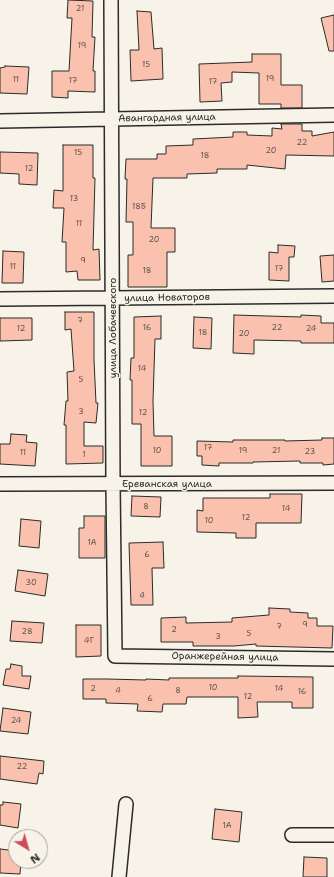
<!DOCTYPE html>
<html>
<head>
<meta charset="utf-8">
<style>
  body { margin:0 }
  #map { position:relative; width:334px; height:877px; overflow:hidden; background:#f7f3e8; font-family:"Shantell Sans",sans-serif }
  canvas { display:block }
  .north { position:absolute; left:8px; top:829px; width:40px; height:40px; box-sizing:border-box; background:#f7f3e8; border:1px solid #a5a39c; border-radius:50%; rotate:143deg; font-size:11px; font-weight:700; line-height:16px; text-align:center; color:#2b2b2b }
  .north::after { content:''; display:block; margin:auto; width:14px; height:18px; background:#d1495b; clip-path:polygon(50% 0,100% 100%,50% 72%,0 100%) }
</style>
</head>
<body>
<div id="map">
<canvas width="334" height="877"></canvas>
<div class="north">N</div>
</div>
<script>
const c = document.querySelector('canvas').getContext('2d');
c.lineJoin = 'round';
function fillPath(path, color) {
  c.fillStyle = color;
  c.fill(path, 'evenodd');
}
function shape(rows) {
  const path = new Path2D();
  for (const r of rows) {
    path.moveTo(r[0], r[1]);
    for (let i = 2; i < r.length; i += 2) path.lineTo(r[i], r[i + 1]);
  }
  return path;
}
function trace(path, color, width, dash) {
  c.strokeStyle = color;
  c.lineWidth = width;
  c.lineCap = dash ? 'butt' : 'round';
  c.setLineDash(dash || []);
  c.stroke(path);
}
function write(font, color, halo, rows, align = 'center') {
  c.font = font + ' "Shantell Sans",sans-serif';
  c.lineWidth = 3;
  c.setLineDash([]);
  c.textBaseline = 'middle';
  c.strokeStyle = halo;
  c.fillStyle = color;
  for (const [text, x, y, turn = 0] of rows) {
    c.save();
    c.translate(x, y);
    c.rotate((+turn || 0) * Math.PI / 180);
    c.textAlign = isNaN(turn) ? turn : align;
    if (halo) c.strokeText(text, 0, 0);
    c.fillText(text, 0, 0);
    c.restore();
  }
}
const building = shape([
  [68,0,93,1,92,37,95,37,93,71,95,71,95,92,68,91,68,98,52,97,52,71,69,71,72,18,67,18,68,0],
  [137,11,151,12,154,49,162,48,163,79,131,81,130,50,139,50,137,11],
  [334,15,334,51,329,51,321,18,334,15],
  [252,54,281,54,281,85,302,85,302,108,281,108,281,104,259,104,259,73,232,72,232,82,221,83,222,101,200,102,199,64,252,62,252,54],
  [5,66,29,67,27,94,0,93,0,68,5,67,5,66],
  [281,124,302,124,302,131,312,131,312,136,334,132,334,156,286,155,285,169,247,165,247,169,217,169,217,173,187,174,187,178,153,178,151,228,175,228,175,252,167,252,167,287,128,287,128,255,133,255,133,222,126,222,127,179,125,179,126,159,157,159,157,154,166,154,166,146,193,145,193,139,233,137,233,132,247,132,247,135,272,136,272,128,282,129,281,124],
  [63,145,93,145,93,178,95,178,93,250,99,249,100,280,78,280,77,271,66,272,66,242,62,242,64,208,53,208,54,190,63,191,63,145],
  [0,152,38,153,37,185,19,184,19,174,0,173,0,152],
  [278,245,295,246,294,257,289,257,289,281,269,280,269,252,278,253,278,245],
  [3,251,24,252,23,283,2,283,3,251],
  [334,255,334,281,322,282,320,256,334,255],
  [65,312,94,312,94,360,96,403,98,403,96,423,84,422,84,446,103,446,103,463,66,464,66,425,64,425,66,401,68,401,67,372,74,371,71,329,65,330,65,312],
  [234,315,301,317,301,315,321,316,321,323,334,323,334,343,301,343,301,341,254,340,254,354,233,353,234,315],
  [161,316,161,339,155,339,153,401,154,436,172,436,172,466,141,466,141,424,132,424,132,380,130,380,131,358,134,358,134,317,161,316],
  [194,317,212,318,211,349,193,348,194,317],
  [0,318,32,318,32,340,0,341,0,318],
  [11,434,27,435,26,442,37,443,35,466,0,464,0,444,10,444,11,434],
  [322,438,334,438,334,464,323,465,323,463,300,463,300,461,253,462,253,463,219,463,219,466,202,465,202,456,197,456,197,441,233,442,233,440,285,440,285,441,322,440,322,438],
  [270,494,302,494,301,523,256,523,256,538,236,538,236,533,197,532,197,510,203,511,203,498,270,498,270,494],
  [132,496,161,497,160,517,131,516,132,496],
  [84,516,105,516,105,558,79,558,79,528,84,528,84,516],
  [21,519,41,521,39,548,19,546,21,519],
  [163,542,164,568,152,568,153,605,131,605,129,543,163,542],
  [18,570,48,574,45,596,15,591,18,570],
  [269,608,290,609,290,612,308,613,308,618,317,618,317,626,333,626,332,648,256,646,256,644,234,646,193,646,193,642,161,642,161,618,186,617,186,623,232,622,232,618,269,615,269,608],
  [12,621,44,623,42,643,10,641,12,621],
  [76,625,101,625,101,656,76,657,76,625],
  [11,664,22,666,22,676,31,676,29,689,3,685,6,669,10,669,11,664],
  [238,676,313,677,313,708,292,708,292,702,257,702,258,717,238,718,238,697,187,697,186,704,163,704,162,712,137,711,138,704,106,703,106,699,83,699,83,679,107,679,146,680,146,679,169,680,169,678,238,678,238,676],
  [3,708,31,712,28,734,0,731,3,708],
  [0,756,44,761,43,774,39,773,37,784,0,779,0,756],
  [3,802,21,804,18,828,0,825,0,805,3,805,3,802],
  [215,809,242,812,239,842,212,839,215,809],
  [0,849,16,851,16,861,21,861,20,874,0,873,0,849],
  [304,857,327,858,327,877,303,877,304,857]
]);
const minor = shape([
  [111,0,113,484,115,656,334,659],
  [0,121,334,115],
  [0,299,334,296],
  [0,484,334,483],
  [292,835,334,835],
  [119,877,126,804]
]);
const numberNames = [
  ["21",80,9],
  ["19",82,46],
  ["15",146,65],
  ["19",270,79],
  ["11",16,80],
  ["17",73,81],
  ["17",213,82],
  ["22",302,143],
  ["20",271,151],
  ["15",78,153],
  ["18",205,156],
  ["12",29,169],
  ["13",74,199],
  ["18Б",139,207],
  ["11",79,224],
  ["20",154,240],
  ["9",83,261],
  ["11",13,267],
  ["17",279,269],
  ["18",147,271],
  ["7",80,321],
  ["16",147,328],
  ["22",277,328],
  ["12",21,329],
  ["24",311,329],
  ["18",203,333],
  ["20",244,334],
  ["14",142,369],
  ["5",81,380],
  ["3",81,412],
  ["12",143,413],
  ["17",208,448],
  ["10",157,451],
  ["19",243,451],
  ["21",276,451],
  ["23",310,452],
  ["11",23,453],
  ["1",84,455],
  ["8",146,507],
  ["14",286,509],
  ["12",246,518],
  ["10",209,521],
  ["1А",92,543],
  ["6",147,555],
  ["30",31,583],
  ["4",142,596],
  ["9",305,625],
  ["7",279,627],
  ["2",174,630],
  ["28",27,632],
  ["5",249,634],
  ["3",218,637],
  ["4Г",89,641],
  ["10",213,688],
  ["2",93,689],
  ["14",279,689],
  ["4",118,691],
  ["8",178,691],
  ["16",302,692],
  ["12",248,697],
  ["6",150,699],
  ["24",16,721],
  ["22",22,767],
  ["1А",227,826]
];
const streetNames = [
  ["Авангардная улица",167,118,-1],
  ["улица Новаторов",167,298,-1],
  ["улица Лобачевского",113,328,-90],
  ["Ереванская улица",167,484],
  ["Оранжерейная улица",225,657,1]
];
fillPath(building, '#fac2ae');
trace(building, '#2b2b2b', 1);
trace(minor, '#2b2b2b', 16);
trace(minor, '#f7f3e8', 13);
write('8px', '#5f514c', null, numberNames);
write('10px', '#2b2b2b', '#f7f3e8', streetNames);
</script>
</body>
</html>
